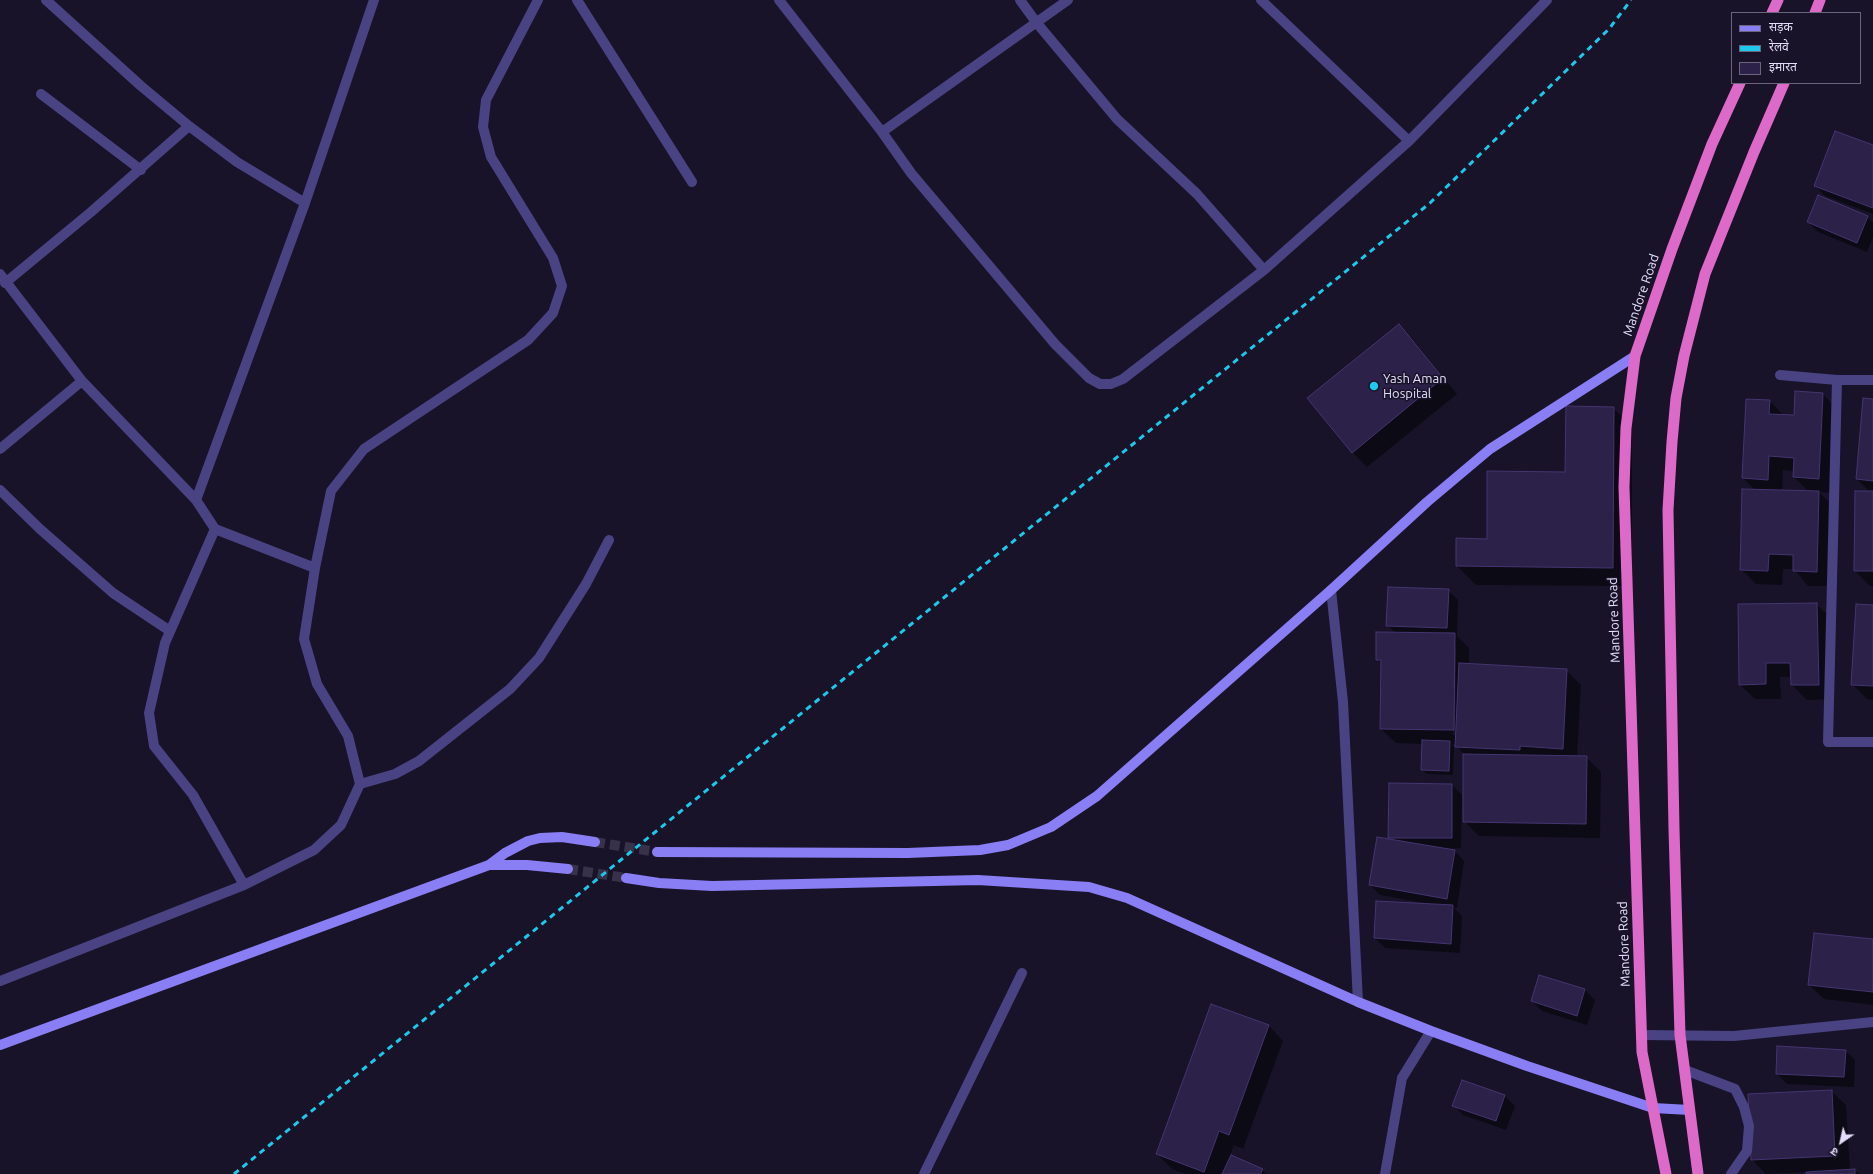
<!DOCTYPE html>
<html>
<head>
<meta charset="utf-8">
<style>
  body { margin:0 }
  #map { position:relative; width:1873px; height:1174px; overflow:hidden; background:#181329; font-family:Ubuntu,"Noto Sans Devanagari",sans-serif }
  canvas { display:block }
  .legend { position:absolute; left:1731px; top:12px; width:130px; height:72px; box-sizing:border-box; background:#181329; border:1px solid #6a647d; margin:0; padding:5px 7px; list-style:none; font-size:12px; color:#e4defc }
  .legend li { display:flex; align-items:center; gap:8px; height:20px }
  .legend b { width:20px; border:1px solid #6a647d }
  .north { position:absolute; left:1821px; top:1122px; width:40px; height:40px; -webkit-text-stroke:3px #181329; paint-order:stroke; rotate:214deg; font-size:11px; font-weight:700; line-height:16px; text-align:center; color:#e4defc }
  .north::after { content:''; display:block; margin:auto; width:14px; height:18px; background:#e4defc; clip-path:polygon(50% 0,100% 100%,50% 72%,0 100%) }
</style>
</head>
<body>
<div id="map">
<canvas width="1873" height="1174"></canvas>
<ul class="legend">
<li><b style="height:5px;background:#897ef3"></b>सड़क</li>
<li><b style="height:5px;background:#1dc8ea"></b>रेलवे</li>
<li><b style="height:11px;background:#2c2148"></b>इमारत</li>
</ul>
<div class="north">उ</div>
</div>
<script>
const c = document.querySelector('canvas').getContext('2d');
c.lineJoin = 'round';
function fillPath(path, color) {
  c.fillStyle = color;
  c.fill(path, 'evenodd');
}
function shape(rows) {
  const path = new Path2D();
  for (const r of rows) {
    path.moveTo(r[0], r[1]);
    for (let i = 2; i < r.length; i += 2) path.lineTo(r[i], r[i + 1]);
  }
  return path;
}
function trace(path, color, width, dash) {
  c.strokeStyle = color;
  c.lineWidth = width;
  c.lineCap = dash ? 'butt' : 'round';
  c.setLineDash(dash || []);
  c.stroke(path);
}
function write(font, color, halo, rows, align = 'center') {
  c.font = font + ' Ubuntu,sans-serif';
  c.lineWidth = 3;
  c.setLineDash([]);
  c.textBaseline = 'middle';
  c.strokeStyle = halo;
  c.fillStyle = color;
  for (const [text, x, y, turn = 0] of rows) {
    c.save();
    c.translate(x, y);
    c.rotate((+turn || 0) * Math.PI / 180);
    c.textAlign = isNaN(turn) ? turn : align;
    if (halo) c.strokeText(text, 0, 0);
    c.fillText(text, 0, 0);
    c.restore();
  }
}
const shadow = shape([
  [1873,146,1873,214,1825,196,1815,186],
  [1867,217,1873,223,1873,237,1867,252,1818,232,1808,222],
  [1399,325,1413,340,1457,394,1367,467,1352,452],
  [1823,394,1837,409,1833,493,1819,492,1834,507,1831,586,1808,586,1794,569,1783,569,1782,585,1756,584,1741,569,1755,490,1743,478,1770,401,1784,416,1795,416],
  [1783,470,1794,471,1794,477,1809,492,1782,491],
  [1873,400,1873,586,1870,586,1855,571,1856,492,1870,492,1857,479],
  [1613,408,1632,427,1632,586,1476,585,1457,566,1566,473],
  [1448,590,1458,600,1457,636,1469,648,1469,665,1566,670,1581,685,1577,757,1586,757,1601,772,1600,838,1479,836,1464,821,1464,755,1456,744,1452,744,1454,747,1453,775,1427,774,1422,770,1423,744,1396,743,1381,729,1382,664,1377,659,1395,633,1388,625],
  [1454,647,1456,647,1455,735,1453,735],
  [1816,604,1831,618,1833,699,1807,700,1792,685,1792,677,1780,677,1781,699,1755,699,1740,685],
  [1873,606,1873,700,1867,699,1852,684],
  [1452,785,1462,795,1461,848,1442,849,1455,851,1464,861,1457,908,1454,908,1462,916,1460,953,1385,948,1375,938,1430,904,1380,895,1370,885,1393,841,1389,837],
  [1873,940,1873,1005,1824,999,1809,985],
  [1540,976,1585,990,1595,1000,1587,1025,1542,1011,1532,1001],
  [1212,1005,1269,1026,1283,1041,1243,1149,1234,1145,1230,1155,1262,1170,1266,1174,1186,1174,1172,1169,1157,1154],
  [1845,1050,1855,1060,1854,1087,1787,1084,1777,1074],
  [1462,1081,1505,1096,1515,1106,1506,1130,1463,1115,1454,1105],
  [1831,1091,1846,1105,1850,1170,1855,1170,1859,1174,1807,1174,1807,1172,1766,1174,1752,1160]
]);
const building = shape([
  [1835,131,1873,145,1873,208,1814,186,1835,131],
  [1818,195,1868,216,1857,243,1807,222,1818,195],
  [1399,324,1443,378,1352,453,1307,398,1399,324],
  [1795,391,1823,393,1819,479,1793,477,1794,458,1769,456,1768,480,1742,478,1746,399,1770,400,1769,414,1794,415,1795,391],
  [1863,398,1873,399,1873,481,1856,479,1863,398],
  [1566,406,1614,407,1613,568,1456,566,1456,538,1487,539,1487,471,1565,472,1566,406],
  [1742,489,1819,491,1817,572,1793,571,1793,555,1769,554,1768,571,1740,570,1742,489],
  [1855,491,1873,491,1873,571,1854,571,1855,491],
  [1388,587,1449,589,1447,628,1386,626,1388,587],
  [1817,603,1819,685,1791,685,1790,663,1766,663,1766,684,1739,685,1738,604,1817,603],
  [1856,604,1873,605,1873,686,1851,685,1856,604],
  [1376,632,1455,633,1454,730,1380,729,1381,660,1376,660,1376,632],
  [1459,663,1567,669,1563,749,1520,746,1520,750,1455,747,1459,663],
  [1422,740,1450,741,1449,771,1421,770,1422,740],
  [1463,754,1587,756,1586,824,1463,822,1463,754],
  [1389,783,1452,784,1452,838,1388,838,1389,783],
  [1377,837,1455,850,1447,899,1369,885,1377,837],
  [1376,901,1453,905,1451,944,1374,938,1376,901],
  [1814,933,1873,939,1873,992,1808,985,1814,933],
  [1539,975,1585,989,1577,1016,1531,1001,1539,975],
  [1211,1004,1269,1025,1229,1135,1219,1131,1204,1172,1156,1154,1211,1004],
  [1777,1046,1846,1050,1844,1077,1776,1074,1777,1046],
  [1462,1080,1505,1095,1496,1121,1452,1106,1462,1080],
  [1832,1090,1835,1156,1751,1160,1748,1094,1832,1090],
  [1231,1155,1263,1169,1260,1174,1222,1174,1231,1155],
  [1855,1169,1855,1174,1806,1174,1806,1172,1855,1169]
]);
const secondaryTunnel = shape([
  [595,842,657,852],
  [568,869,626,878]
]);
const service = shape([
  [1685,1070,1735,1089,1744,1107,1749,1126,1747,1151,1731,1174],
  [924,1174,1022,973],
  [1385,1174,1402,1078,1431,1031]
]);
const minor = shape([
  [46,0,141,86,189,126,237,162,305,203],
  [577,0,692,182],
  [779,0,882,132,911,173,1055,344,1089,378,1100,384,1111,384,1123,379,1264,270,1409,141,1547,0],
  [1020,0,1036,22,1117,119,1197,194,1264,270],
  [1261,0,1409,141],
  [41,94,141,170],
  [882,132,1068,0],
  [0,274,82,381],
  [5,283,91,212,189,126],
  [1780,375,1837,380,1873,380],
  [1837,380,1828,742,1873,742],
  [0,449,82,381,196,500,305,203,374,0],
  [0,490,40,529,113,593,170,631],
  [196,500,215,529,315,568,331,491,364,449,528,340,553,313,562,286,553,258,491,157,483,127,486,100,538,0],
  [215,529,165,643,149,713,154,746,193,795,244,885],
  [1331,590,1343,702,1358,1002],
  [360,784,395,774,419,761,510,689,539,658,586,584,609,540],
  [0,981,244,885,314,850,341,825,360,784,348,736,317,684,304,639,315,568],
  [1641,1035,1734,1036,1873,1022]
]);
const secondary = shape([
  [657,852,908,853,980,850,1008,845,1051,827,1097,796,1331,590,1427,502,1490,449,1635,356],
  [489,865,527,865,568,869],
  [626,878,659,883,712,886,978,880,1089,887,1127,898,1358,1002,1431,1031,1527,1066,1653,1108,1690,1110],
  [0,1045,489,865,505,853,528,841,540,838,562,837,595,842]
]);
const trunk = shape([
  [1772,13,1778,0],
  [1815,13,1820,0],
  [1666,1174,1642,1052,1624,487,1626,428,1635,356,1672,249,1712,144,1740,83],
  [1698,1174,1680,1035,1674,829,1668,510,1672,442,1676,398,1684,356,1705,274,1754,152,1784,83]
]);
const rail = shape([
  [234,1174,1430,203,1609,29,1631,0]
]);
const markers = [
  [1374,386,5,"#1dc8ea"]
];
const streetNames = [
  ["Mandore Road",1641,295,-71],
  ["Mandore Road",1614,620,-92],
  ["Mandore Road",1624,944,-92]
];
const poiNames = [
  ["Yash Aman",1383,379],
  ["Hospital",1383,394]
];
fillPath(shadow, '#0007');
fillPath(building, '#2c2148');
trace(building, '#453572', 1);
trace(secondaryTunnel, '#373149', 10, [10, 5]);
trace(service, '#494383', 10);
trace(minor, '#494383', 10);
trace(secondary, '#897ef3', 10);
trace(trunk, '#dd6ac8', 11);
trace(rail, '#1dc8ea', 3, [6, 5]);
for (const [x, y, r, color] of markers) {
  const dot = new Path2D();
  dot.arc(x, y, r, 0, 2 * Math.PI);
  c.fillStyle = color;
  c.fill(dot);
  trace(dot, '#181329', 1.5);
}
write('13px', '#e4defc', '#181329', streetNames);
write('13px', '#e4defc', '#181329', poiNames, 'left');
</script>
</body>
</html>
